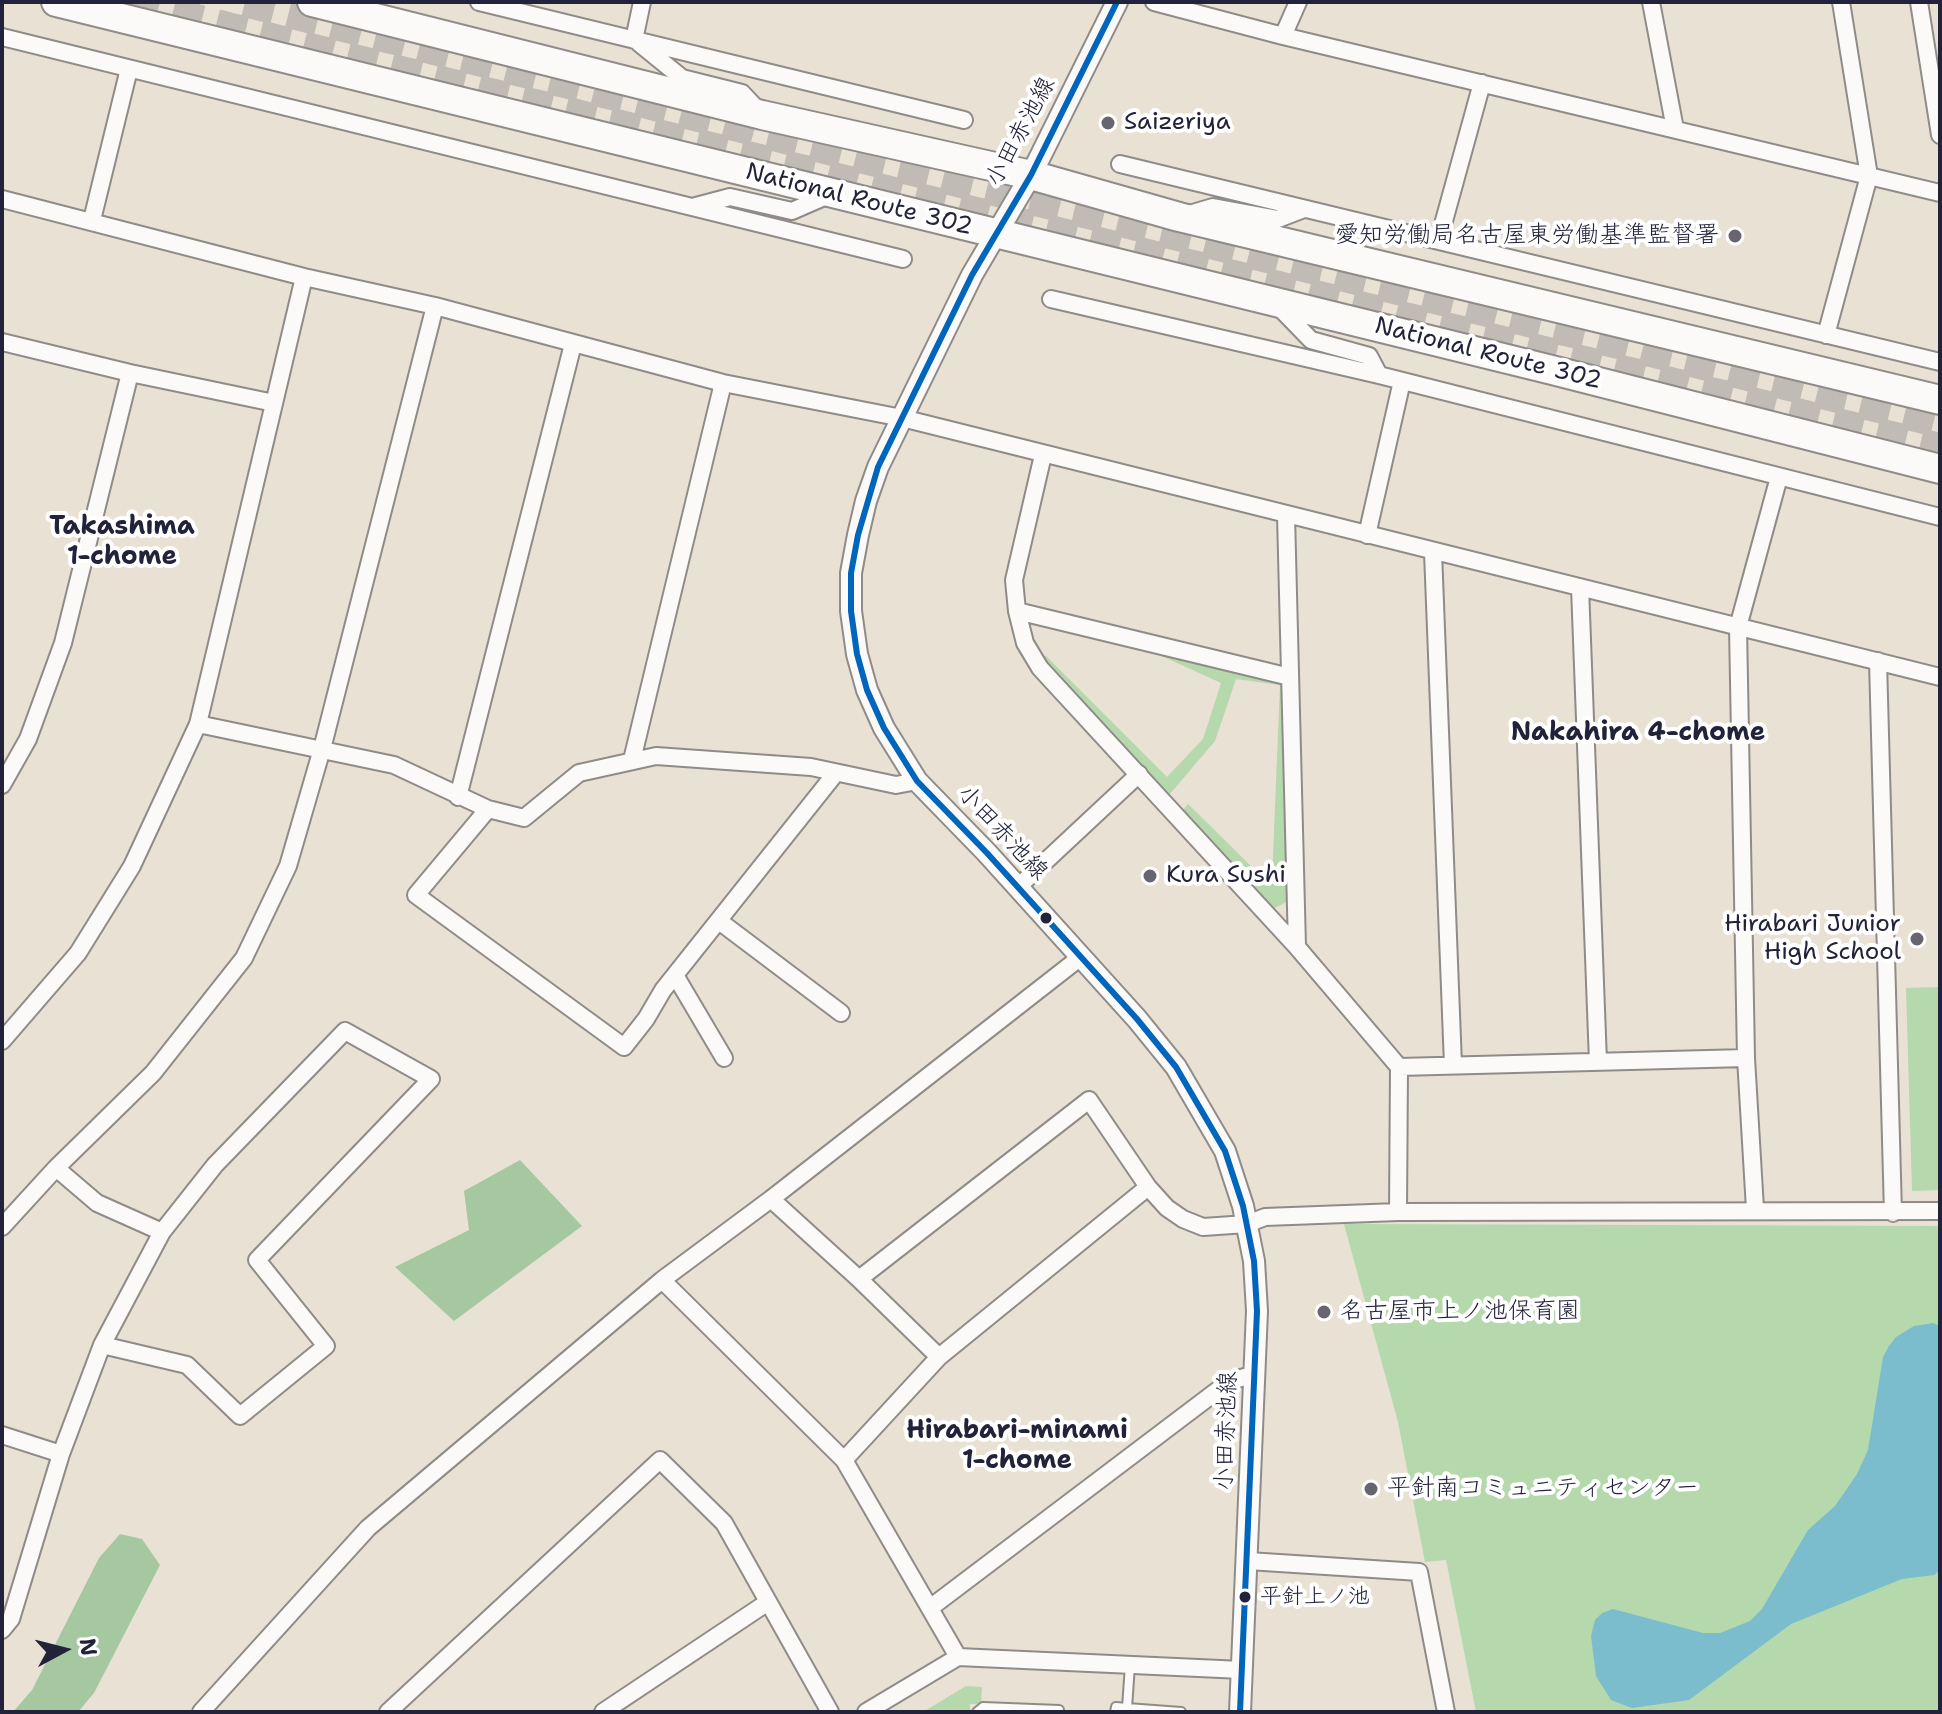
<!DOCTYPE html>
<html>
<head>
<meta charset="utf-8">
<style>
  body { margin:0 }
  #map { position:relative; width:1942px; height:1714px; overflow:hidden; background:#e9e1d3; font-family:"Shantell Sans",sans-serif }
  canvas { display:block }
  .frame { position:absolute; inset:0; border:4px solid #22223b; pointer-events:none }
  .north { position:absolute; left:24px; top:1610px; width:80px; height:80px; -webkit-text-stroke:6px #fff; paint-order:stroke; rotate:83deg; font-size:22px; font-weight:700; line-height:32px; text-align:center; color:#22223b }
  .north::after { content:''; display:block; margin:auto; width:28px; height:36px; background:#22223b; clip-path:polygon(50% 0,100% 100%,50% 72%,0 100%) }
</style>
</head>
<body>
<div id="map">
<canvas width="1942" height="1714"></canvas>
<div class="frame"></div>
<div class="north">N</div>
</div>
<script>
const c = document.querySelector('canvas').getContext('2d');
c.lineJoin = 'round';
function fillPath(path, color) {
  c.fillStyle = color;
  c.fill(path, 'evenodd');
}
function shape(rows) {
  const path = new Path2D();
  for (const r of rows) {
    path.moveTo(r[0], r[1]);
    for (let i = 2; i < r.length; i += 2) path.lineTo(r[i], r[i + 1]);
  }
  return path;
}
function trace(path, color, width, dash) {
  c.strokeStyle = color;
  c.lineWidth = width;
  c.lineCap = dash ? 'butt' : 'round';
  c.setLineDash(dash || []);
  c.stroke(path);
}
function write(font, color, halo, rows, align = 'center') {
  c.font = font + ' "Shantell Sans","Klee One",sans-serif';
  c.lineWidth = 8;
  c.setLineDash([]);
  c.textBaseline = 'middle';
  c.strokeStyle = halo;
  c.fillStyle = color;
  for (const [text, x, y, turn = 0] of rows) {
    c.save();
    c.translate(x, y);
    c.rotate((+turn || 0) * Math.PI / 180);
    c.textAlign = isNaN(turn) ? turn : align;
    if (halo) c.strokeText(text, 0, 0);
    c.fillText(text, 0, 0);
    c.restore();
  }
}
const green = shape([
  [1153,652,1278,682,1283,688,1288,901,1273,909,1183,810,1188,804,1264,879,1272,880,1280,685,1236,679,1215,741,1169,795,1041,655,1046,656,1167,777,1203,739,1221,683],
  [1940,987,1940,1190,1912,1191,1906,988],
  [1344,1224,1940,1226,1940,1712,1476,1712,1446,1560,1425,1562,1398,1422],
  [966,1686,982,1687,981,1704,970,1704,970,1712,923,1712]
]);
const forest = shape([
  [520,1160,582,1226,454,1321,395,1267,469,1230,464,1191],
  [120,1534,142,1539,160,1565,94,1693,78,1712,13,1712,32,1690,99,1558]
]);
const water = shape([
  [1933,1323,1940,1326,1940,1570,1934,1575,1902,1579,1791,1624,1689,1700,1632,1708,1611,1700,1596,1676,1591,1636,1595,1620,1602,1613,1613,1609,1703,1633,1720,1633,1750,1621,1762,1609,1808,1530,1835,1506,1857,1474,1868,1450,1883,1357,1889,1346,1896,1337,1914,1326]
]);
const motorwayTunnel = shape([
  [129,2,433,79,1940,448],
  [245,2,872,161,1940,423]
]);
const service = shape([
  [1130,1665,1127,1708,1181,1712],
  [977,1712,983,1707,1059,1710,1059,1712],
  [1115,1712,1116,1707,1127,1708]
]);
const minor = shape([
  [479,2,964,120],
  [1154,2,1283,36,1940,193],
  [1651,2,1675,129],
  [1919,2,1940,135],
  [1283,36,1298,2],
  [2,37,903,259],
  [634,40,642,2],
  [639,43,682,78,742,93,758,110],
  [1120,164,1940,362],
  [2,199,304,277,435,306,723,383,902,418,1940,677],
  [696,206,730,197,792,211,831,194],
  [1186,215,1213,207,1278,219,1304,209],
  [92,220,129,69],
  [1439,239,1482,83],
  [1051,299,1379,375,1940,517],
  [1277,305,1311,340,1369,356,1379,375],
  [1826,335,1869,176,1841,2],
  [2,342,130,373,274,403],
  [1043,455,1014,580,1017,611,1025,643,1040,668,1297,947,1399,1067,1746,1058],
  [1286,515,1297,947],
  [1367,535,1402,381],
  [1433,552,1453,1065],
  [1580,587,1598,1062],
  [1017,611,1290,677],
  [1878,661,1893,1213],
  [198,724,394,765,488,809,524,818,579,773,656,756,811,767,896,785,917,781],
  [632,760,723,383],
  [2,785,28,739,63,643,130,373],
  [458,797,573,344],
  [488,809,416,895,624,1047,646,1019,663,990,835,774],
  [1018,887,1139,774],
  [719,921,841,1013],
  [675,975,724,1058],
  [2,1041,78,953,132,866,198,724,304,277],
  [56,1168,97,1203,162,1232],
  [771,1199,859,1279,939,1357],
  [1755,1209,1746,1058,1738,627,1779,477],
  [1398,1212,1399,1067],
  [2,1227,56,1168,153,1073,244,958,288,866,322,749,435,306],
  [859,1279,1089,1100,1148,1187,1167,1208,1183,1219,1203,1227,1247,1224,1265,1217,1398,1212,1940,1211],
  [662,1280,844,1460,958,1657],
  [2,1435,61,1454],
  [844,1460,939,1357,1148,1187],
  [1248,1561,1419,1572,1446,1712],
  [930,1608,1230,1381,1256,1374],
  [2,1630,11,1619,61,1454,102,1345,162,1232,215,1165,345,1031,431,1079,257,1260,326,1346,240,1416,187,1365,102,1345],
  [201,1712,368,1528,662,1280,771,1199,1082,956],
  [388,1712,660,1460,724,1523,830,1712],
  [603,1712,768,1602],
  [866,1712,958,1657,1242,1670]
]);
const tertiary = shape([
  [1117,2,1031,175,972,275,878,467,866,501,858,535,851,573,851,611,857,654,867,690,884,728,917,781,987,853,1137,1019,1176,1067,1225,1151,1243,1206,1254,1261,1257,1311,1240,1712]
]);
const trunk = shape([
  [56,2,1552,370,1940,469],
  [312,2,762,115,1031,175,1179,217,1940,400]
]);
const bus1 = shape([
  [1117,2,1031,175,972,275,878,467,858,535,851,573,851,611,857,654,867,690,884,728,917,781,987,853,1137,1019,1176,1067,1225,1151,1243,1206,1254,1261,1257,1311,1240,1712]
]);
const markers = [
  [1108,123,8,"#686570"],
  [1735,236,8,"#686570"],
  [1150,876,8,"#686570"],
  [1046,918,7,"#22223b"],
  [1917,939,8,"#686570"],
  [1324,1312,8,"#686570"],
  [1371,1489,8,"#686570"],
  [1245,1597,7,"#22223b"]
];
const busNames = [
  ["平針上ノ池",1260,1597]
];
const poiNames = [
  ["Saizeriya",1124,123],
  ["愛知労働局名古屋東労働基準監督署",1719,236,"right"],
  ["Kura Sushi",1166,876],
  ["Hirabari Junior",1901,925,"right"],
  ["High School",1901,953,"right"],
  ["名古屋市上ノ池保育園",1340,1312],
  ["平針南コミュニティセンター",1387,1489]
];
const streetNames = [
  ["小田赤池線",1021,132,-62],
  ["National Route 302",859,200,14],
  ["National Route 302",1488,354,14],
  ["小田赤池線",1002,833,47],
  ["小田赤池線",1227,1431,-88]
];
const neighbourhoodNames = [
  ["Takashima",122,527],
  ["1-chome",122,557],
  ["Nakahira 4-chome",1638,733],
  ["Hirabari-minami",1017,1431],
  ["1-chome",1017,1461]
];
fillPath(green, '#b5d8ac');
fillPath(forest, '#a6c8a1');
fillPath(water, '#7bbdcd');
trace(motorwayTunnel, '#c1bbb5', 30, [30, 15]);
trace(service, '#8f8b88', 12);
trace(minor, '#8f8b88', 20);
trace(tertiary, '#8f8b88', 24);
trace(trunk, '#8f8b88', 32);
trace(service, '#fcfaf8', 8);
trace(minor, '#fcfaf8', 16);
trace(tertiary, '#fcfaf8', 20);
trace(trunk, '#fcfaf8', 28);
trace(bus1, '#0065bd', 6);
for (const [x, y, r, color] of markers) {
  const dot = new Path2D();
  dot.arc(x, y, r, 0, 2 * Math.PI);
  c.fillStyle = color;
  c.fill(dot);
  trace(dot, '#fff', 3);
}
write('22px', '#22223b', '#fff', busNames, 'left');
write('24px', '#22223b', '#fff', poiNames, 'left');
write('24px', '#22223b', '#fff', streetNames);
write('bold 26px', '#22223b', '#fff', neighbourhoodNames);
</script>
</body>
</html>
